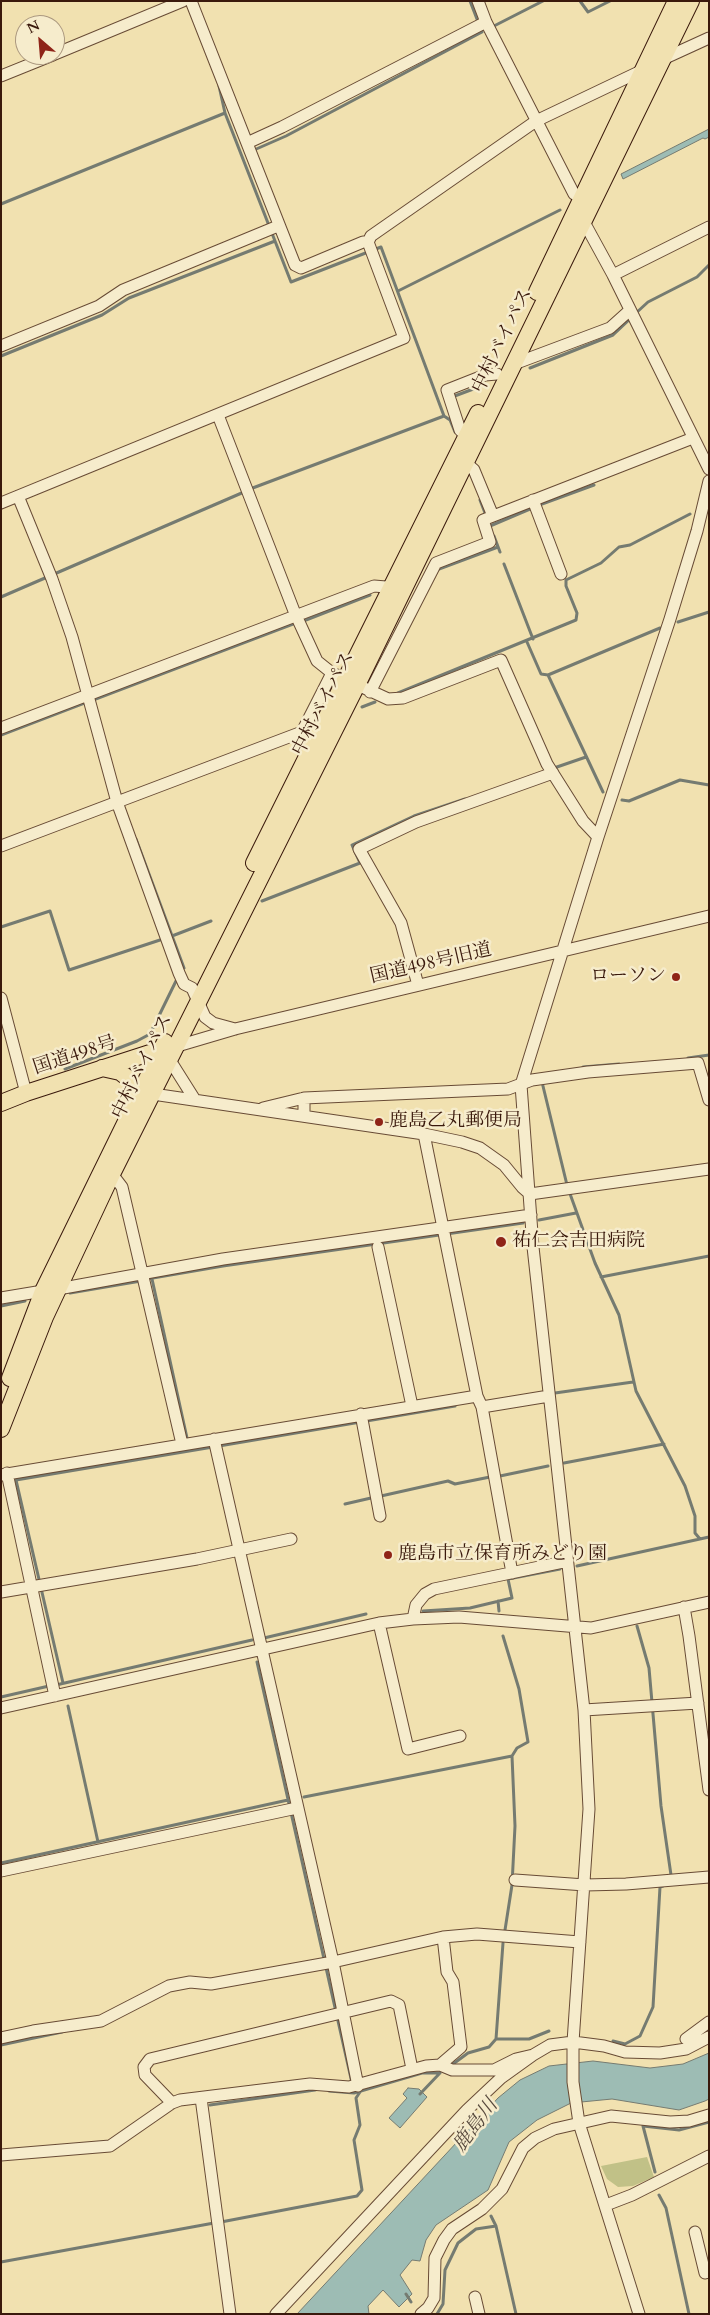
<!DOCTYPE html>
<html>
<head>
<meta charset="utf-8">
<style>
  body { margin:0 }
  #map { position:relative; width:710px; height:2315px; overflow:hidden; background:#f1e1b0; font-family:Cardo,serif }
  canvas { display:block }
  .frame { position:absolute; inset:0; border:2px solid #3a190c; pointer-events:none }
  .north { position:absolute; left:15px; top:15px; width:50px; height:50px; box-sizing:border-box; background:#f6eccc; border:1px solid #ab987f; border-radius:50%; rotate:333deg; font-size:14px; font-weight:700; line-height:20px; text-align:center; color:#3a190c }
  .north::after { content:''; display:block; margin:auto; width:18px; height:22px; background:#8f2418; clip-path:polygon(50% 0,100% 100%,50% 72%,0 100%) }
</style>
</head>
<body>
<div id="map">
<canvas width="710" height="2315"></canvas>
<div class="frame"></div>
<div class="north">N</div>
</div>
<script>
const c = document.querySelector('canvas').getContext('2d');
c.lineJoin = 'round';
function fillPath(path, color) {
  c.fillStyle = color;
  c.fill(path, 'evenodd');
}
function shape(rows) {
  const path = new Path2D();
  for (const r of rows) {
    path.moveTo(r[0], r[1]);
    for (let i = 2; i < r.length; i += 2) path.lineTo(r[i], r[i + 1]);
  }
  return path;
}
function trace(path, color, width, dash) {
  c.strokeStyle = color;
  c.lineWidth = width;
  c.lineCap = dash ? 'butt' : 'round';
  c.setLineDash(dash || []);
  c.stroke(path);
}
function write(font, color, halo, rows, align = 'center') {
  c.font = font + ' Cardo,"Noto Serif JP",serif';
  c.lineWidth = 5;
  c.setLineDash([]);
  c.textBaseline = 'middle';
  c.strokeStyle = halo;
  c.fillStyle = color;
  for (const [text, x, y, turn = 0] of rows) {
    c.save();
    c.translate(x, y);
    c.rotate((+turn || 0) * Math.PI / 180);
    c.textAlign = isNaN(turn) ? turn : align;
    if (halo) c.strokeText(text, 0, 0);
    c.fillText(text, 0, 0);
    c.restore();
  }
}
const green = shape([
  [647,2157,654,2177,633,2186,618,2187,607,2179,601,2166]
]);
const water = shape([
  [709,129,709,137,705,139,703,138,623,179,621,174,709,129],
  [709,2053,709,2099,705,2101,679,2110,612,2099,571,2103,537,2120,509,2142,488,2190,436,2225,426,2240,420,2261,412,2260,400,2275,412,2294,399,2307,383,2290,368,2306,369,2314,297,2314,498,2098,520,2080,549,2066,593,2061,650,2068,683,2064,709,2053],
  [408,2088,419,2089,427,2097,400,2128,389,2118,407,2098,403,2094,408,2088]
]);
const stream = shape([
  [580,1,588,12,610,1],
  [492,27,543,1],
  [219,86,225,113],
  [254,150,286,136,482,32,470,1],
  [1,204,225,113,291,282,381,247,444,416,250,489],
  [398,291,560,210],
  [636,313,648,302,697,277,709,265],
  [1,356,102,315,129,298,275,241],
  [530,368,613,335,631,318],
  [452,397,476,388],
  [444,416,450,420,455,432],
  [480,500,485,513],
  [542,504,594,485],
  [490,526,530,509],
  [494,536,500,552],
  [504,564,533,639],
  [439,569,498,547],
  [1,597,244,492],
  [306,620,370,595],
  [678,622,709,612],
  [527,642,541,674,548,675,660,628],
  [548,675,603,792],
  [398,693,576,620,577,613,566,586,566,580,601,563,619,547,630,545,690,514],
  [93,700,293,624],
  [362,707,375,702],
  [1,735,87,702],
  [554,768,586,757],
  [622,800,629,801,680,780,709,785],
  [136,839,184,968],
  [262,901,360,863,352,845,414,816,465,799],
  [1,927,50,911,69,970,160,940],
  [172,936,211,921],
  [688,1058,709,1055],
  [583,1067,619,1064],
  [65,1069,137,1041,150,1034,176,981],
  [542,1082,567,1185],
  [569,1191,595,1263,619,1315,636,1391,685,1486,695,1516,695,1533,700,1539],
  [539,1220,576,1213],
  [601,1277,709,1256],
  [147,1279,223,1266,523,1223],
  [152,1279,187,1438],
  [70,1293,141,1281],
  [1,1306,25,1301],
  [555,1393,633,1382],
  [219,1446,455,1406],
  [564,1463,664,1444],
  [500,1476,548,1466],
  [381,1496,448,1481,455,1484,490,1477],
  [345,1504,371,1498],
  [577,1566,709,1537],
  [498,1601,499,1611],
  [423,1611,470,1608,512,1598,508,1579,560,1569],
  [637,1626,649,1668,661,1806,671,1875],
  [503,1636,519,1689,528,1742,517,1748,512,1756,515,1826,512,1885,505,1930],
  [264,1638,366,1614],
  [257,1662,352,2083],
  [63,1683,16,1480,213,1447],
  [56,1685,252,1640],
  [1,1697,49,1686],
  [68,1706,98,1842],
  [304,1797,512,1756],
  [1,1863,288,1800],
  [496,2039,529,2039,549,2031],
  [613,2041,625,2044,640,2036,653,2007,660,1887,663,1886],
  [1,2045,62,2032],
  [449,2067,468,2053,489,2047,496,2039,503,1943],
  [329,2091,354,2093,422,2073,440,2073],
  [420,2094,440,2073],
  [210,2105,315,2090],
  [655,2172,643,2126,679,2130,709,2122],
  [659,2195,666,2208,689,2314],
  [491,2216,496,2226,516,2314],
  [221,2222,357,2196,362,2190,354,2140,360,2125,356,2098,360,2092],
  [1,2262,214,2223],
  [406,2294,411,2302],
  [437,2314,443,2304,445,2270,458,2243,476,2229,496,2226]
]);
const minor = shape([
  [191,1,295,265,301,268,363,242,368,242],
  [478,1,486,22,574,194,587,201],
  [55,54,183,1],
  [663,59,709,38],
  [1,76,53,55],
  [247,143,282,127,486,22],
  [580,220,584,222,613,275,709,469],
  [613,275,709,227],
  [1,346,99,306,123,290,278,226],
  [514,364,610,328,630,310],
  [218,415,294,611,317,661,332,673,388,699,403,698,501,660,547,764,583,821,598,837],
  [466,436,460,430,447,390,485,375,497,374],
  [466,463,474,470,493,516],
  [18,496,52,579,72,637,117,802,179,973,184,984,192,988,205,1017,213,1023,235,1029],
  [533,500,561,574],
  [1,503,404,338,368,242,371,236,536,121,643,70],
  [370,692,436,563,490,542,483,520,693,438],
  [1,728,374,586,398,588],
  [1,846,302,732,332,673],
  [418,985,401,923,359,849,416,822,553,773],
  [1,998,26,1093],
  [174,1047,235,1029,709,916],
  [166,1054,195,1100],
  [146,1093,424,1134,462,1142,480,1148,504,1165,522,1187,530,1194,709,1169],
  [263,1108,304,1098],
  [304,1116,304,1098,508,1089,532,1080,588,1072,698,1063,709,1100],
  [424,1134,477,1396,482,1407,549,1396],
  [109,1170,122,1187,182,1444],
  [378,1247,412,1406],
  [58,1289,223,1259,531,1215],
  [1,1298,43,1291],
  [482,1407,512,1573],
  [361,1414,380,1516],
  [214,1439,333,1962,358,2086],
  [7,1473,55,1696],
  [1,1475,477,1396],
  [1,1592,197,1559,291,1539],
  [684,1607,689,1636,709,1790],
  [413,1619,416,1605,425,1594,434,1589,568,1561],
  [379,1623,408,1749,460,1736],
  [1,1708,379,1623,413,1619,459,1617,591,1628,709,1602],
  [584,1710,698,1703],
  [1,1871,297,1808],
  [515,1880,585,1885,626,1884,709,1877],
  [1,2038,33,2031,101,2021,169,1986,190,1982,211,1984,333,1962,443,1937,477,1934,580,1942],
  [686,2039,709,2022],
  [440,2065,461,2047,453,1982,447,1972,443,1937],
  [201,2098,230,2314],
  [172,2103,145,2075,144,2067,150,2059,391,2001,399,2005,412,2069],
  [1,2155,110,2146,172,2103,180,2100,310,2084,349,2087,426,2066,440,2065,452,2070,494,2070,516,2059,533,2055],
  [606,2205,632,2195,709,2156],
  [695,2232,705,2273,709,2272],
  [475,2297,479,2314],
  [276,2314,467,2110,501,2078,533,2055,550,2045,573,2042,604,2046,625,2052,660,2053,686,2049,709,2037],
  [421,2314,428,2308,434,2298,435,2258,444,2240,452,2229,482,2209,502,2189,523,2148,535,2138,554,2129,611,2116,670,2122,689,2121,709,2115],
  [639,2314,579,2123,573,2082,573,2042,589,1809,584,1710,533,1247,521,1085,598,837,670,619,697,531,709,481]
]);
const highway = shape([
  [537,292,676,1],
  [254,863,478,413],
  [102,1068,120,1072,129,1079,139,1093],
  [1,1103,26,1093,162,1049],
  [10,1378,43,1291,165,1042],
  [1,1429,45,1317,112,1174,357,685,691,1]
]);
const markers = [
  [676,977,5,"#8f2418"],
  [379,1122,5,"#8f2418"],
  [501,1242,6,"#8f2418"],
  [388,1555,5,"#8f2418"]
];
const streetNames = [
  ["中村バイパス",503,341,-64],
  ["中村バイパス",324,704,-63],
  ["国道498号旧道",431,964,-13],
  ["国道498号",75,1056,-18],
  ["中村バイパス",143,1067,-64]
];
const poiNames = [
  ["ローソン",666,977,"right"],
  ["鹿島乙丸郵便局",389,1122],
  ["祐仁会吉田病院",512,1242],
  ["鹿島市立保育所みどり園",398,1555]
];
const waterNames = [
  ["鹿島川",476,2126,-53]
];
fillPath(green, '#c1c187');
fillPath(water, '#9dbcb4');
trace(water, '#757b71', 1);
trace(stream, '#757b71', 3);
trace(minor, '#684b35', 13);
trace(highway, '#3a190c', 18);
trace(minor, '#f6eccc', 11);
trace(highway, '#f1e1b0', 16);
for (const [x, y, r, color] of markers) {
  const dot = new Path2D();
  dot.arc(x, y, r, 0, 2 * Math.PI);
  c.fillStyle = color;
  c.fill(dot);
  trace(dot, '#f6eccc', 2);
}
write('19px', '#3a190c', '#f6eccc', streetNames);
write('19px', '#3a190c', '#f6eccc', poiNames, 'left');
write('italic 20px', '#584a3e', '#f6eccc', waterNames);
</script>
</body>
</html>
